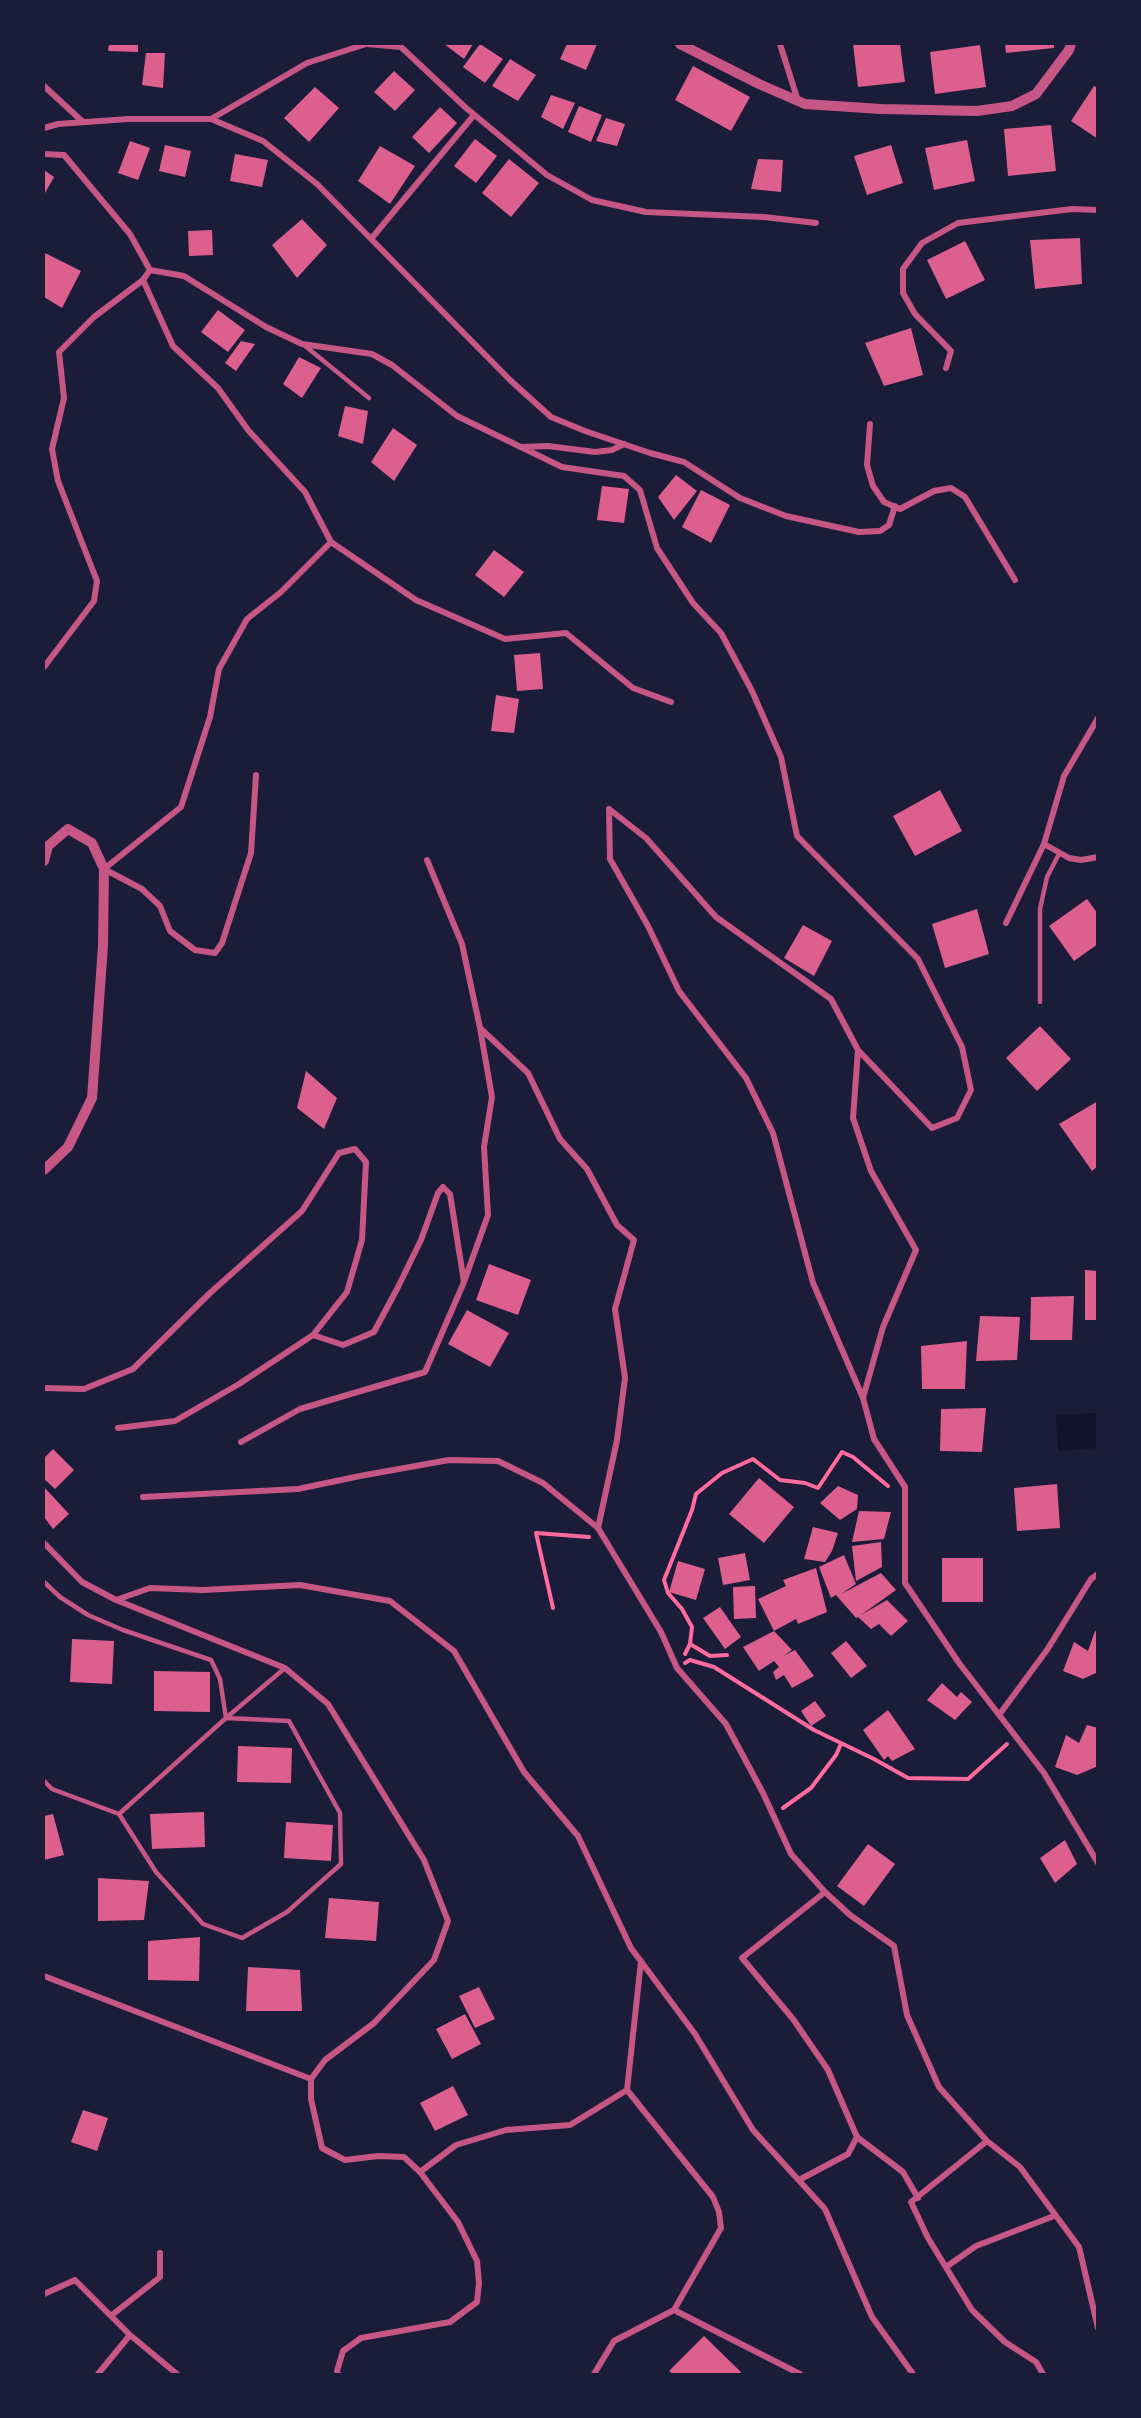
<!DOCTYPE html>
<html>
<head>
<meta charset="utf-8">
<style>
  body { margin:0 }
  #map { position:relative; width:1141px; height:2418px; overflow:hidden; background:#1b1b3a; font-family:"PT Sans",sans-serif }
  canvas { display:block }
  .frame { position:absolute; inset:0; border:45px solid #1b1b3a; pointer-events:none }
</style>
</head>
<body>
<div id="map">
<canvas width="1141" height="2418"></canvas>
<div class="frame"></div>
</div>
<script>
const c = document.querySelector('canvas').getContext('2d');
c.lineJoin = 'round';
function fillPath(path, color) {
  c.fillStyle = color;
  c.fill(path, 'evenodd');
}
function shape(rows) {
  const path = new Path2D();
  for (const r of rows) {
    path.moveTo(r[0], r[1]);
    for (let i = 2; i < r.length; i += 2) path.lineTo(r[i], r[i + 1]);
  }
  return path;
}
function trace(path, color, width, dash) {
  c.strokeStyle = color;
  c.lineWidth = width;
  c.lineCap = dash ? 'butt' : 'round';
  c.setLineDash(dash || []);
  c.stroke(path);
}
const water = shape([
  [1097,1413,1097,1448,1058,1451,1056,1415]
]);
const building = shape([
  [109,44,138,44,138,52,108,51],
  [444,44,473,44,464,59],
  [480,44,503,59,485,83,463,67],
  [567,44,597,44,586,70,560,59],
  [853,44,900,44,905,82,858,87],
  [1005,44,1054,44,1054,48,1006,53],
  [980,45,986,87,935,94,930,52],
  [146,53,165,53,163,88,142,85],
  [510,59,536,75,518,101,492,86],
  [693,66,750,97,731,131,675,100],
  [394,71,415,90,395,111,374,92],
  [1094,86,1098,88,1098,139,1071,121],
  [315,87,339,108,309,142,284,118],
  [551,95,575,103,563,129,541,117],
  [579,106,602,115,591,142,568,132],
  [440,107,457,123,429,153,412,137],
  [606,118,625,124,617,146,596,141],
  [1051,125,1056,171,1008,176,1004,129],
  [475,139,497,156,476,183,454,166],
  [967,140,975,181,934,190,925,148],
  [130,141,150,148,138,180,118,173],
  [165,145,191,151,185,177,159,171],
  [891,145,903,183,867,195,854,156],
  [380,146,415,166,390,204,358,181],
  [235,154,268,160,262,187,230,181],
  [509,159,539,183,511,217,482,193],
  [758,159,783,160,781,192,751,189],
  [44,170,54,177,44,195],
  [302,219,327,245,297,278,272,245],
  [212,230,213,255,189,256,188,231],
  [1080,238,1082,284,1035,289,1030,240],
  [965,241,985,280,946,299,927,260],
  [45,253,81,271,62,308,44,297],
  [218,310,245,330,228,352,201,332],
  [911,328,923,375,884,386,865,343],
  [241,341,255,344,236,371,225,363],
  [299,357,321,368,302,398,283,384],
  [345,406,368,411,363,444,338,436],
  [393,428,417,445,394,481,371,462],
  [676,475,697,491,674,520,658,497],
  [602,486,629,489,624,523,597,520],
  [701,490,730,505,711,543,682,527],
  [494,550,524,572,504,597,475,575],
  [540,653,543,689,517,691,514,655],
  [496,695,519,699,514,733,491,731],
  [940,790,962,831,915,856,893,816],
  [1087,899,1098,914,1098,944,1074,961,1049,926],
  [977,909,989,954,945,968,932,924],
  [803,925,832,941,814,976,784,958],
  [1040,1026,1071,1059,1037,1091,1006,1058],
  [306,1071,337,1098,324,1129,297,1108],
  [1098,1101,1098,1166,1092,1171,1059,1124],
  [489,1264,531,1280,518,1315,476,1300],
  [1085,1270,1098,1271,1098,1320,1085,1320],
  [1074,1296,1072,1340,1030,1340,1031,1297],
  [467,1310,509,1333,490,1367,448,1344],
  [980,1316,1020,1317,1017,1360,976,1361],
  [967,1341,965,1389,922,1389,921,1346],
  [986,1408,982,1452,940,1451,941,1409],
  [53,1449,74,1470,55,1489,44,1479,44,1458],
  [759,1478,794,1507,764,1543,729,1514],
  [1057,1484,1060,1528,1017,1531,1014,1488],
  [838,1486,858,1495,857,1509,840,1520,820,1503],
  [44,1487,69,1514,53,1529,44,1517],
  [859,1511,891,1512,884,1539,852,1542],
  [813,1527,838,1533,832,1551,825,1562,804,1559],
  [881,1542,882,1567,856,1581,852,1546],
  [745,1553,750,1580,723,1585,718,1558],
  [844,1555,856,1584,841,1594,881,1573,896,1590,861,1615,887,1600,908,1621,891,1636,879,1624,871,1629,858,1617,856,1618,836,1595,831,1598,819,1567],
  [942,1558,983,1558,983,1602,942,1602],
  [678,1561,705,1569,696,1600,669,1592],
  [816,1568,827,1612,798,1624,796,1619,774,1631,758,1599,786,1586,783,1580],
  [755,1586,756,1618,734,1619,733,1587],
  [720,1607,741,1637,725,1649,703,1618],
  [774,1631,792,1650,783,1656,795,1650,814,1676,792,1688,784,1675,776,1680,773,1672,779,1667,774,1661,759,1671,743,1647],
  [1095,1631,1098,1632,1098,1672,1083,1679,1063,1671,1074,1642,1088,1651],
  [72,1639,114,1641,112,1684,70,1682],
  [846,1641,867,1666,851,1678,831,1653],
  [154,1671,210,1672,210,1712,154,1711],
  [942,1683,957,1697,961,1692,972,1702,955,1720,927,1700],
  [815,1701,826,1716,811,1726,801,1711],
  [888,1710,915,1749,892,1761,888,1756,884,1760,863,1730],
  [1087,1725,1098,1728,1098,1766,1077,1775,1055,1767,1066,1735,1079,1743],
  [238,1746,292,1748,291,1783,237,1782],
  [204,1812,205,1847,152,1849,150,1814],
  [53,1814,64,1855,44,1860,44,1816],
  [286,1822,333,1825,331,1861,284,1858],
  [1065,1840,1077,1864,1055,1883,1040,1858],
  [868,1844,895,1864,864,1906,837,1886],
  [98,1878,149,1881,144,1920,98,1921],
  [329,1898,379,1902,376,1941,325,1938],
  [200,1937,199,1981,148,1980,148,1941],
  [248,1967,300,1970,302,2011,246,2011],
  [479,1987,495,2019,475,2028,459,1996],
  [465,2014,481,2044,452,2059,436,2029],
  [453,2086,468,2115,435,2131,420,2103],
  [83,2110,108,2118,97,2151,71,2142],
  [704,2336,741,2372,739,2374,673,2374,669,2371]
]);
const path = shape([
  [553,1608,536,1533,589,1537],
  [690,1644,710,1656,727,1655],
  [685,1654,690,1644,692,1627,682,1609,668,1593,664,1580,692,1510,696,1494,722,1473,753,1459,780,1480,805,1483,818,1488,842,1452,853,1457,888,1486],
  [685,1663,690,1660,714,1667,814,1730,874,1759,908,1778,968,1779,1007,1744],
  [783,1808,811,1788,836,1755,841,1744]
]);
const service = shape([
  [304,345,369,398],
  [1040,1002,1040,909,1047,877,1059,854],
  [44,1582,60,1597,88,1615,123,1630,211,1660,220,1679,226,1718],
  [44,1781,52,1789,119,1814,156,1872,203,1924,242,1938,287,1912,341,1864,340,1813,289,1721,226,1718],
  [119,1814,226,1718,285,1668]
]);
const minor = shape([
  [367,44,401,47,465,107,547,175,592,200,646,212,764,217,816,223],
  [780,44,798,101],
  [44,86,83,122],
  [211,119,263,141,317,184,510,380,551,417,585,431,650,453,684,462,740,498,786,516,859,532,880,531,889,525,895,506],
  [44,128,58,124,128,119,211,119,307,63,366,44],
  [44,154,64,155,130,234,150,270],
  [371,239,474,115],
  [150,270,184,276,266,327,302,344,372,354,392,365,457,416,562,467,624,476,640,490,657,548,693,603,721,633,752,691,781,757,797,836,918,959,962,1047,971,1090,957,1118,932,1128,858,1050],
  [143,280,173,346,218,388,248,430,305,492,331,542],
  [946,368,951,351,915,314,903,293,903,269,922,243,958,223,1072,209,1098,210],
  [870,424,867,465,873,486,884,502,900,509,934,491,951,488,965,497,1015,580],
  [520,447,548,446,595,452,612,450,624,444],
  [44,667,94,601,97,581,58,481,52,449,64,398,59,352,94,317,143,280,150,270],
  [256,775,251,853,222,943,215,953,195,950,170,931,160,906,142,889,104,869,181,807,210,717,219,669,247,619,281,592,331,542,416,600,505,639,566,633,633,688,671,702],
  [609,809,646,838,716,917,831,999,858,1050,853,1118,871,1171,916,1250,883,1327,863,1398,874,1439,905,1487,905,1583,959,1663,1044,1773,1098,1863],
  [609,809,610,859,648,926,679,991,746,1078,773,1133,813,1283,863,1398],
  [1044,844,1069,858,1081,860,1098,857],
  [427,860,462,944,480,1028],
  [1006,923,1044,844,1064,776,1098,718],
  [44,1388,84,1389,133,1369,210,1293,302,1211,339,1153,355,1149,366,1162,362,1240,347,1292,313,1335,343,1345,374,1332,397,1289,421,1240,438,1193,443,1187,450,1194,464,1282,488,1215,484,1147,492,1097,480,1028,528,1073,560,1139,587,1169,617,1225,634,1240,615,1309,625,1378,617,1440,598,1528,661,1632,677,1668,726,1724,763,1793,791,1854,825,1892,850,1915,894,1946,907,2015,939,2087,987,2141,1020,2167,1079,2247,1098,2328],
  [118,1428,175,1421,239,1384,313,1335],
  [241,1442,300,1409,425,1372,464,1282],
  [143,1497,298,1489,360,1476,449,1460,498,1461,543,1483,598,1528],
  [44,1543,82,1582,116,1600,285,1668,328,1704,424,1860,448,1921,434,1960,374,2023,325,2060,311,2079,311,2099,322,2148,345,2160,378,2156,404,2157,420,2172,458,2222,477,2261,479,2283,477,2302,450,2322,361,2338,343,2351,337,2371,338,2374],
  [116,1600,150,1588,203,1590,300,1585,390,1601,454,1651,524,1772,578,1836,631,1948,695,2034,753,2130,825,2209,872,2317,913,2374],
  [999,1715,1047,1650,1091,1579,1098,1574],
  [44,1976,311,2079],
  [627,2090,713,2197,719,2212,721,2228,674,2310],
  [857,2137,903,2172,918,2198],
  [987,2141,911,2202,928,2238,972,2310,1005,2342,1036,2362,1043,2374],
  [420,2172,456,2145,506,2130,570,2125,627,2090,641,1961],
  [799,2180,848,2154,857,2137,828,2070,793,2019,742,1958,825,1892],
  [946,2267,976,2246,1054,2216],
  [44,2294,75,2280,130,2335,98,2374],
  [112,2315,160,2277,160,2253],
  [130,2335,177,2374],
  [594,2374,614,2341,674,2310,800,2374]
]);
const tertiary = shape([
  [680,44,759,84,805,104,881,109,977,111,1012,106,1036,94,1069,50,1071,44],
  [44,861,48,846,68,829,92,843,104,869,103,946,92,1098,68,1147,44,1170]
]);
fillPath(water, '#12122b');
fillPath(building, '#dd5f8e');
trace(path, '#ff6b9d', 4);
trace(service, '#c65784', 4.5);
trace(minor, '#c65784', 6);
trace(tertiary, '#c65784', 10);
</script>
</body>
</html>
